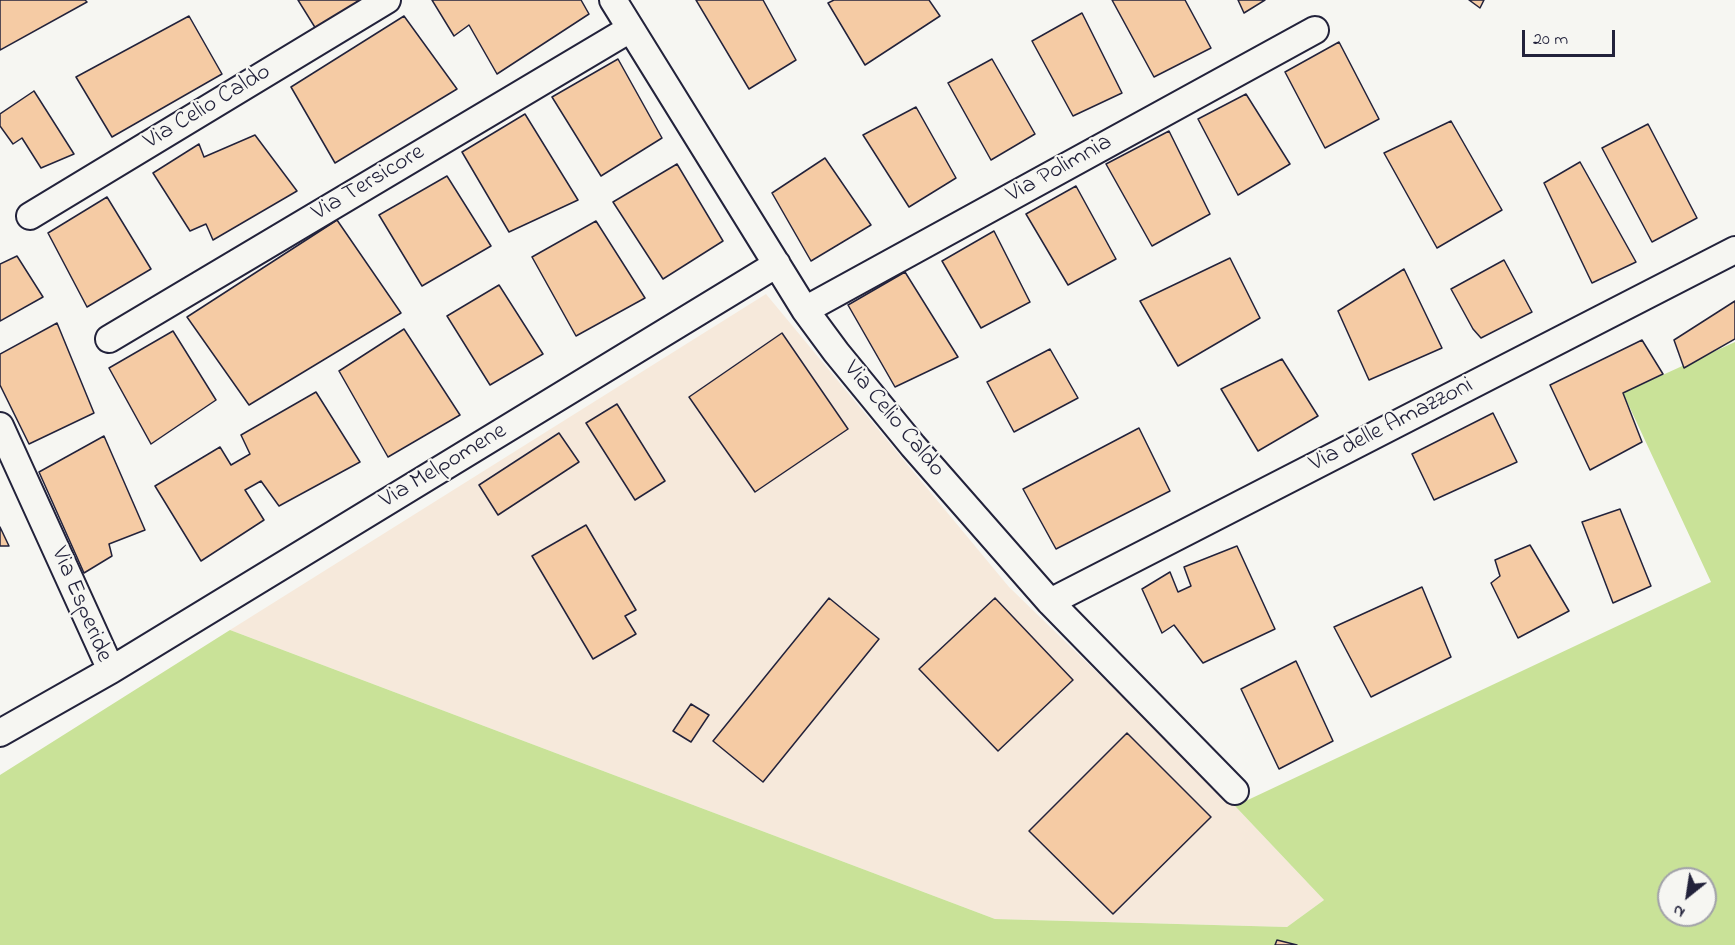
<!DOCTYPE html>
<html>
<head>
<meta charset="utf-8">
<style>
  body { margin:0 }
  #map { position:relative; width:1735px; height:945px; overflow:hidden; background:#f6f6f2; font-family:"Indie Flower",sans-serif }
  canvas { display:block }
  .north { position:absolute; left:1657px; top:867px; width:60px; height:60px; box-sizing:border-box; background:#f6f6f2; border:2px solid #a1a1a9; border-radius:50%; rotate:210deg; font-size:16px; font-weight:700; line-height:24px; text-align:center; color:#22223b }
  .north::after { content:''; display:block; margin:auto; width:21px; height:27px; background:#22223b; clip-path:polygon(50% 0,100% 100%,50% 72%,0 100%) }
  .scale { position:absolute; left:1522px; top:30px; width:93px; height:27px; box-sizing:border-box; border:3px solid #22223b; border-top:0; padding-left:8px; font-size:18px; line-height:21px; white-space:nowrap; color:#22223b; -webkit-text-stroke:4px #f6f6f2; paint-order:stroke }
</style>
</head>
<body>
<div id="map">
<canvas width="1735" height="945"></canvas>
<div class="north">N</div>
<div class="scale">20 m</div>
</div>
<script>
const c = document.querySelector('canvas').getContext('2d');
c.lineJoin = 'round';
function fillPath(path, color) {
  c.fillStyle = color;
  c.fill(path, 'evenodd');
}
function shape(rows) {
  const path = new Path2D();
  for (const r of rows) {
    path.moveTo(r[0], r[1]);
    for (let i = 2; i < r.length; i += 2) path.lineTo(r[i], r[i + 1]);
  }
  return path;
}
function trace(path, color, width, dash) {
  c.strokeStyle = color;
  c.lineWidth = width;
  c.lineCap = dash ? 'butt' : 'round';
  c.setLineDash(dash || []);
  c.stroke(path);
}
function write(font, color, halo, rows, align = 'center') {
  c.font = font + ' "Indie Flower",sans-serif';
  c.lineWidth = 4.5;
  c.setLineDash([]);
  c.textBaseline = 'middle';
  c.strokeStyle = halo;
  c.fillStyle = color;
  for (const [text, x, y, turn = 0] of rows) {
    c.save();
    c.translate(x, y);
    c.rotate((+turn || 0) * Math.PI / 180);
    c.textAlign = isNaN(turn) ? turn : align;
    if (halo) c.strokeText(text, 0, 0);
    c.fillText(text, 0, 0);
    c.restore();
  }
}
const built = shape([
  [766,294,1009,587,1235,806,1324,900,1287,927,995,919,230,630]
]);
const green = shape([
  [1735,342,1735,945,0,945,0,775,230,630,995,919,1287,927,1324,900,1235,806,1711,582,1623,393],
  [1669,879,1705,879,1705,915,1669,915]
]);
const building = shape([
  [0,0,85,0,87,2,0,50,0,0],
  [298,0,362,0,316,29,298,0],
  [432,0,581,0,589,14,497,74,469,25,454,36,432,0],
  [696,0,763,0,796,60,749,89,696,0],
  [834,0,929,0,940,16,865,65,828,3,834,0],
  [1112,0,1185,0,1211,48,1154,77,1112,0],
  [1238,0,1265,0,1244,13,1238,0],
  [1469,0,1484,0,1480,8,1469,0],
  [1082,13,1122,93,1073,116,1032,41,1082,13],
  [189,16,222,74,112,137,76,77,189,16],
  [404,16,457,89,335,163,291,87,404,16],
  [1339,42,1379,119,1325,148,1285,72,1339,42],
  [618,59,662,138,601,176,552,97,618,59],
  [992,59,1035,134,991,160,948,83,992,59],
  [34,91,74,154,41,168,22,138,13,144,0,126,0,114,34,91],
  [1246,94,1290,164,1238,195,1198,119,1246,94],
  [916,107,956,178,909,207,863,135,916,107],
  [525,114,578,200,509,232,462,152,525,114],
  [1451,121,1502,210,1437,248,1384,153,1451,121],
  [1648,124,1697,218,1652,242,1602,148,1648,124],
  [1169,131,1210,214,1152,246,1106,164,1169,131],
  [255,135,297,191,213,240,206,224,190,231,153,173,199,144,204,157,255,135],
  [825,158,871,225,811,261,772,193,825,158],
  [1580,162,1636,262,1592,283,1544,183,1580,162],
  [677,164,723,241,663,279,613,202,677,164],
  [447,176,491,246,422,286,379,215,447,176],
  [1076,186,1116,259,1068,285,1026,214,1076,186],
  [107,197,151,269,87,307,48,233,107,197],
  [337,220,401,313,249,405,187,317,337,220],
  [596,221,645,298,576,336,532,257,596,221],
  [994,231,1030,302,981,328,942,261,994,231],
  [17,256,43,297,0,321,0,264,17,256],
  [1230,258,1260,318,1178,366,1140,301,1230,258],
  [1504,260,1532,312,1481,338,1473,329,1451,289,1504,260],
  [1404,269,1442,348,1369,380,1338,311,1404,269],
  [905,272,958,357,895,387,848,305,905,272],
  [499,285,543,354,490,385,447,316,499,285],
  [1735,301,1735,339,1684,368,1674,340,1735,301],
  [57,323,94,413,29,444,0,385,0,354,57,323],
  [404,329,460,415,388,457,339,371,404,329],
  [173,331,216,400,151,444,109,368,173,331],
  [782,333,848,429,755,492,689,397,782,333],
  [1642,340,1663,374,1623,393,1642,442,1590,470,1550,385,1642,340],
  [1050,349,1078,398,1014,432,987,382,1050,349],
  [1282,359,1318,416,1258,451,1221,389,1282,359],
  [316,392,360,462,279,506,261,481,245,490,264,520,201,561,155,486,220,447,231,465,250,454,241,435,316,392],
  [617,404,665,481,635,500,586,423,617,404],
  [1493,413,1517,462,1434,500,1412,454,1493,413],
  [1139,428,1170,491,1056,549,1023,489,1139,428],
  [559,433,579,462,498,515,479,485,559,433],
  [104,436,145,530,109,544,112,556,84,573,39,472,104,436],
  [1620,509,1651,586,1613,603,1582,522,1620,509],
  [586,525,636,610,625,616,636,634,593,659,532,556,586,525],
  [0,527,9,546,0,546,0,527],
  [1530,545,1569,611,1518,638,1491,583,1500,576,1495,560,1530,545],
  [1237,546,1275,629,1203,663,1174,625,1162,633,1142,589,1170,572,1178,592,1191,586,1184,567,1237,546],
  [1422,587,1451,657,1371,697,1334,627,1422,587],
  [829,598,879,639,763,782,713,741,829,598],
  [995,598,1073,680,998,751,919,669,995,598],
  [1296,661,1333,741,1279,769,1241,689,1296,661],
  [691,704,709,715,691,742,673,731,691,704],
  [1127,733,1211,817,1113,914,1029,831,1127,733],
  [1277,940,1297,945,1275,945,1277,940]
]);
const street = shape([
  [613,0,805,310,836,352,913,446,1050,602,1235,791],
  [30,216,387,0],
  [805,310,1315,30],
  [109,339,630,29],
  [0,426,111,670,0,733],
  [1050,602,1735,250],
  [111,670,777,264]
]);
const streetNames = [
  ["Via Celio Caldo",208,108,-31],
  ["Via Polimnia",1060,170,-29],
  ["Via Tersicore",369,184,-31],
  ["Via Celio Caldo",893,420,50],
  ["Via delle Amazzoni",1392,426,-27],
  ["Via Melpomene",444,467,-31],
  ["Via Esperide",80,605,67]
];
fillPath(built, '#f6e9db');
fillPath(green, '#c9e298');
fillPath(building, '#f5cba4');
trace(building, '#22223b', 1.5);
trace(street, '#22223b', 30);
trace(street, '#f6f6f2', 26);
write('24px', '#22223b', '#f6f6f2', streetNames);
</script>
</body>
</html>
